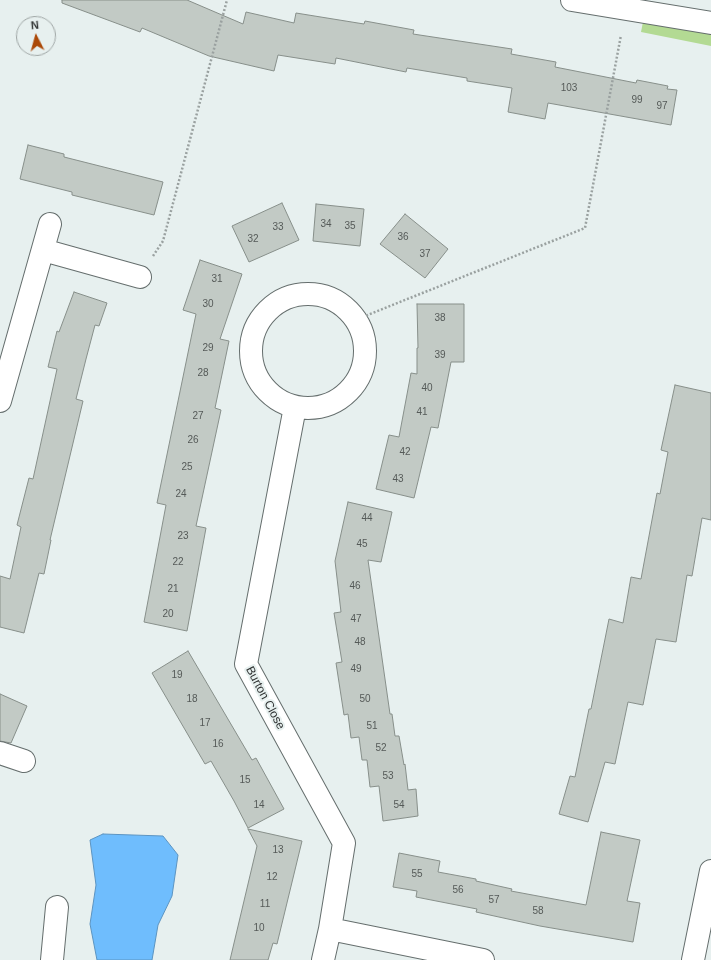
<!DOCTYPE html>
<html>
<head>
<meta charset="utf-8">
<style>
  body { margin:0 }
  #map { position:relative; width:711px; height:960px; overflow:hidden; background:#e7f0ef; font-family:Arial,sans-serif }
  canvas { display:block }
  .north { position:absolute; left:16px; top:16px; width:40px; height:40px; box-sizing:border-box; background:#e7f0ef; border:1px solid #9ea5a4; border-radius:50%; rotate:354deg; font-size:11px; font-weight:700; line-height:16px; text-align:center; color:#313434 }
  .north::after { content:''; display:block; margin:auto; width:14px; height:18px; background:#ab4908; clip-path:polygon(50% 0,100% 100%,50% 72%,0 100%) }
</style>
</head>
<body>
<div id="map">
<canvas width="711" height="960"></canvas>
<div class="north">N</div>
</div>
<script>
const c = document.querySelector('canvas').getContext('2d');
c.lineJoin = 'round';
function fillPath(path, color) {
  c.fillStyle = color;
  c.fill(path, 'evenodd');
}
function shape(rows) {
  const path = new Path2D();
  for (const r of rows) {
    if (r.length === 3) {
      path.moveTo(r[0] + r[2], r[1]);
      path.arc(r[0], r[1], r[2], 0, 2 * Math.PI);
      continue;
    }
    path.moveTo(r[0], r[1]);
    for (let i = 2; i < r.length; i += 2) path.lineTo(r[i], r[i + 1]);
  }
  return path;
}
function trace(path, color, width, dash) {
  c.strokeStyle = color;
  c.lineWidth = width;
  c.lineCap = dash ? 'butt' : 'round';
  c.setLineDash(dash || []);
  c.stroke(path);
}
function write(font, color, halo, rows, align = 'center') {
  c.font = font + ' Arial,sans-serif';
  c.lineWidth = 4;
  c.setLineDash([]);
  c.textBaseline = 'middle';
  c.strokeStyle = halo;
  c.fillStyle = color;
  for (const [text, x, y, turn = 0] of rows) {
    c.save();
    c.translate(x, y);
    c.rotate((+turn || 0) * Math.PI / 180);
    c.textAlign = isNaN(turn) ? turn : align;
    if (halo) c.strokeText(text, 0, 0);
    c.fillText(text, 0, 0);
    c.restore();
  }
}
const green = shape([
  [643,22,711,33,711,46,641,32]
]);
const water = shape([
  [103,834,163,836,178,855,172,896,158,925,152,960,97,960,90,924,96,885,90,840,103,834]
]);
const building = shape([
  [62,0,187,0,243,24,246,12,294,23,296,13,364,24,365,21,414,30,413,34,512,49,511,54,556,62,555,67,636,83,637,80,668,86,667,89,677,90,671,125,548,103,545,119,508,112,512,88,467,81,467,78,407,68,406,72,336,58,335,64,278,55,274,71,209,56,142,28,140,32,62,3,62,0],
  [28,145,64,154,64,157,163,182,154,215,72,195,72,192,20,179,28,145],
  [282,203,299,240,249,262,232,226,282,203],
  [316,204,364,209,360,246,313,241,316,204],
  [405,214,448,249,425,278,380,244,405,214],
  [200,260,242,274,220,339,229,341,215,408,221,410,196,526,206,528,187,631,144,622,166,505,157,503,196,314,183,310,200,260],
  [74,292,107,303,99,326,95,325,86,359,76,399,83,401,50,540,51,540,44,574,39,573,24,633,0,627,0,576,10,579,21,527,17,525,29,478,33,479,57,369,48,367,57,331,59,332,74,292],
  [417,304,464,304,464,362,451,362,438,428,431,427,414,498,376,489,389,435,399,437,411,373,417,374,417,348,418,348,417,304],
  [675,385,711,393,711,520,702,518,692,576,687,575,676,642,656,639,643,705,628,702,615,764,605,762,588,822,559,814,570,776,575,777,589,709,591,709,609,619,623,623,631,577,641,579,657,493,660,494,668,452,661,450,675,385],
  [348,502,392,512,381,562,368,560,390,714,392,714,395,736,399,736,404,765,405,764,408,790,416,789,418,816,383,821,379,786,370,787,367,760,362,760,359,737,351,738,348,714,344,715,336,663,342,662,334,613,341,612,335,561,348,502],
  [188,651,252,760,256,758,284,809,248,828,234,801,211,761,205,764,152,673,188,651],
  [0,694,27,706,11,743,0,741,0,694],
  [248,829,302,841,277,944,273,943,268,960,230,960,257,846,248,829],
  [601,832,640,840,627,901,640,903,633,942,540,926,476,912,477,909,416,897,417,891,393,887,399,853,440,861,438,872,476,879,476,881,512,889,511,891,586,905,601,832]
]);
const path = shape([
  [153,256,163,241,227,0],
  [355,320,585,228,621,35]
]);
const minor = shape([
  [572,0,711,23],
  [43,250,140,277],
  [308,351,57],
  [0,401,50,224],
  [295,407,246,664,344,843,330,929],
  [0,753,24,761],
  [52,960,57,907],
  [323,960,330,929,483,960],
  [693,960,711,871]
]);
const numberNames = [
  ["103",569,88],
  ["99",637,100],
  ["97",662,106],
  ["34",326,224],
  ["35",350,226],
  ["33",278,227],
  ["36",403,237],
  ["32",253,239],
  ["37",425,254],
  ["31",217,279],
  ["30",208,304],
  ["38",440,318],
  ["29",208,348],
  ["39",440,355],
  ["28",203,373],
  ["40",427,388],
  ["41",422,412],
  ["27",198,416],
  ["26",193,440],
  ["42",405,452],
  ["25",187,467],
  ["43",398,479],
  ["24",181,494],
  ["44",367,518],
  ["23",183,536],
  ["45",362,544],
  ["22",178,562],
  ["46",355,586],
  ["21",173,589],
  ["20",168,614],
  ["47",356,619],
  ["48",360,642],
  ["49",356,669],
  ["19",177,675],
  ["18",192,699],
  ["50",365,699],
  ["17",205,723],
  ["51",372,726],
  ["16",218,744],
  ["52",381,748],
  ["53",388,776],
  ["15",245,780],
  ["14",259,805],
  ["54",399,805],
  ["13",278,850],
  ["55",417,874],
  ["12",272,877],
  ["56",458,890],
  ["57",494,900],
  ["11",265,904],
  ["58",538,911],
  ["10",259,928]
];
const streetNames = [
  ["Burton Close",265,698,62]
];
fillPath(green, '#b3da93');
fillPath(water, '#6fbdfd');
trace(water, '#5c94c1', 1);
fillPath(building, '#c2cac5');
trace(building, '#878f8a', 1);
trace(minor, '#656e6d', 24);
trace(path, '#9aa1a0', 2.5, [2, 2]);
trace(minor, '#fff', 22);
write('10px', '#555a58', null, numberNames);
write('12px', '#313434', '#e7f0ef', streetNames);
</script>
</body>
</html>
